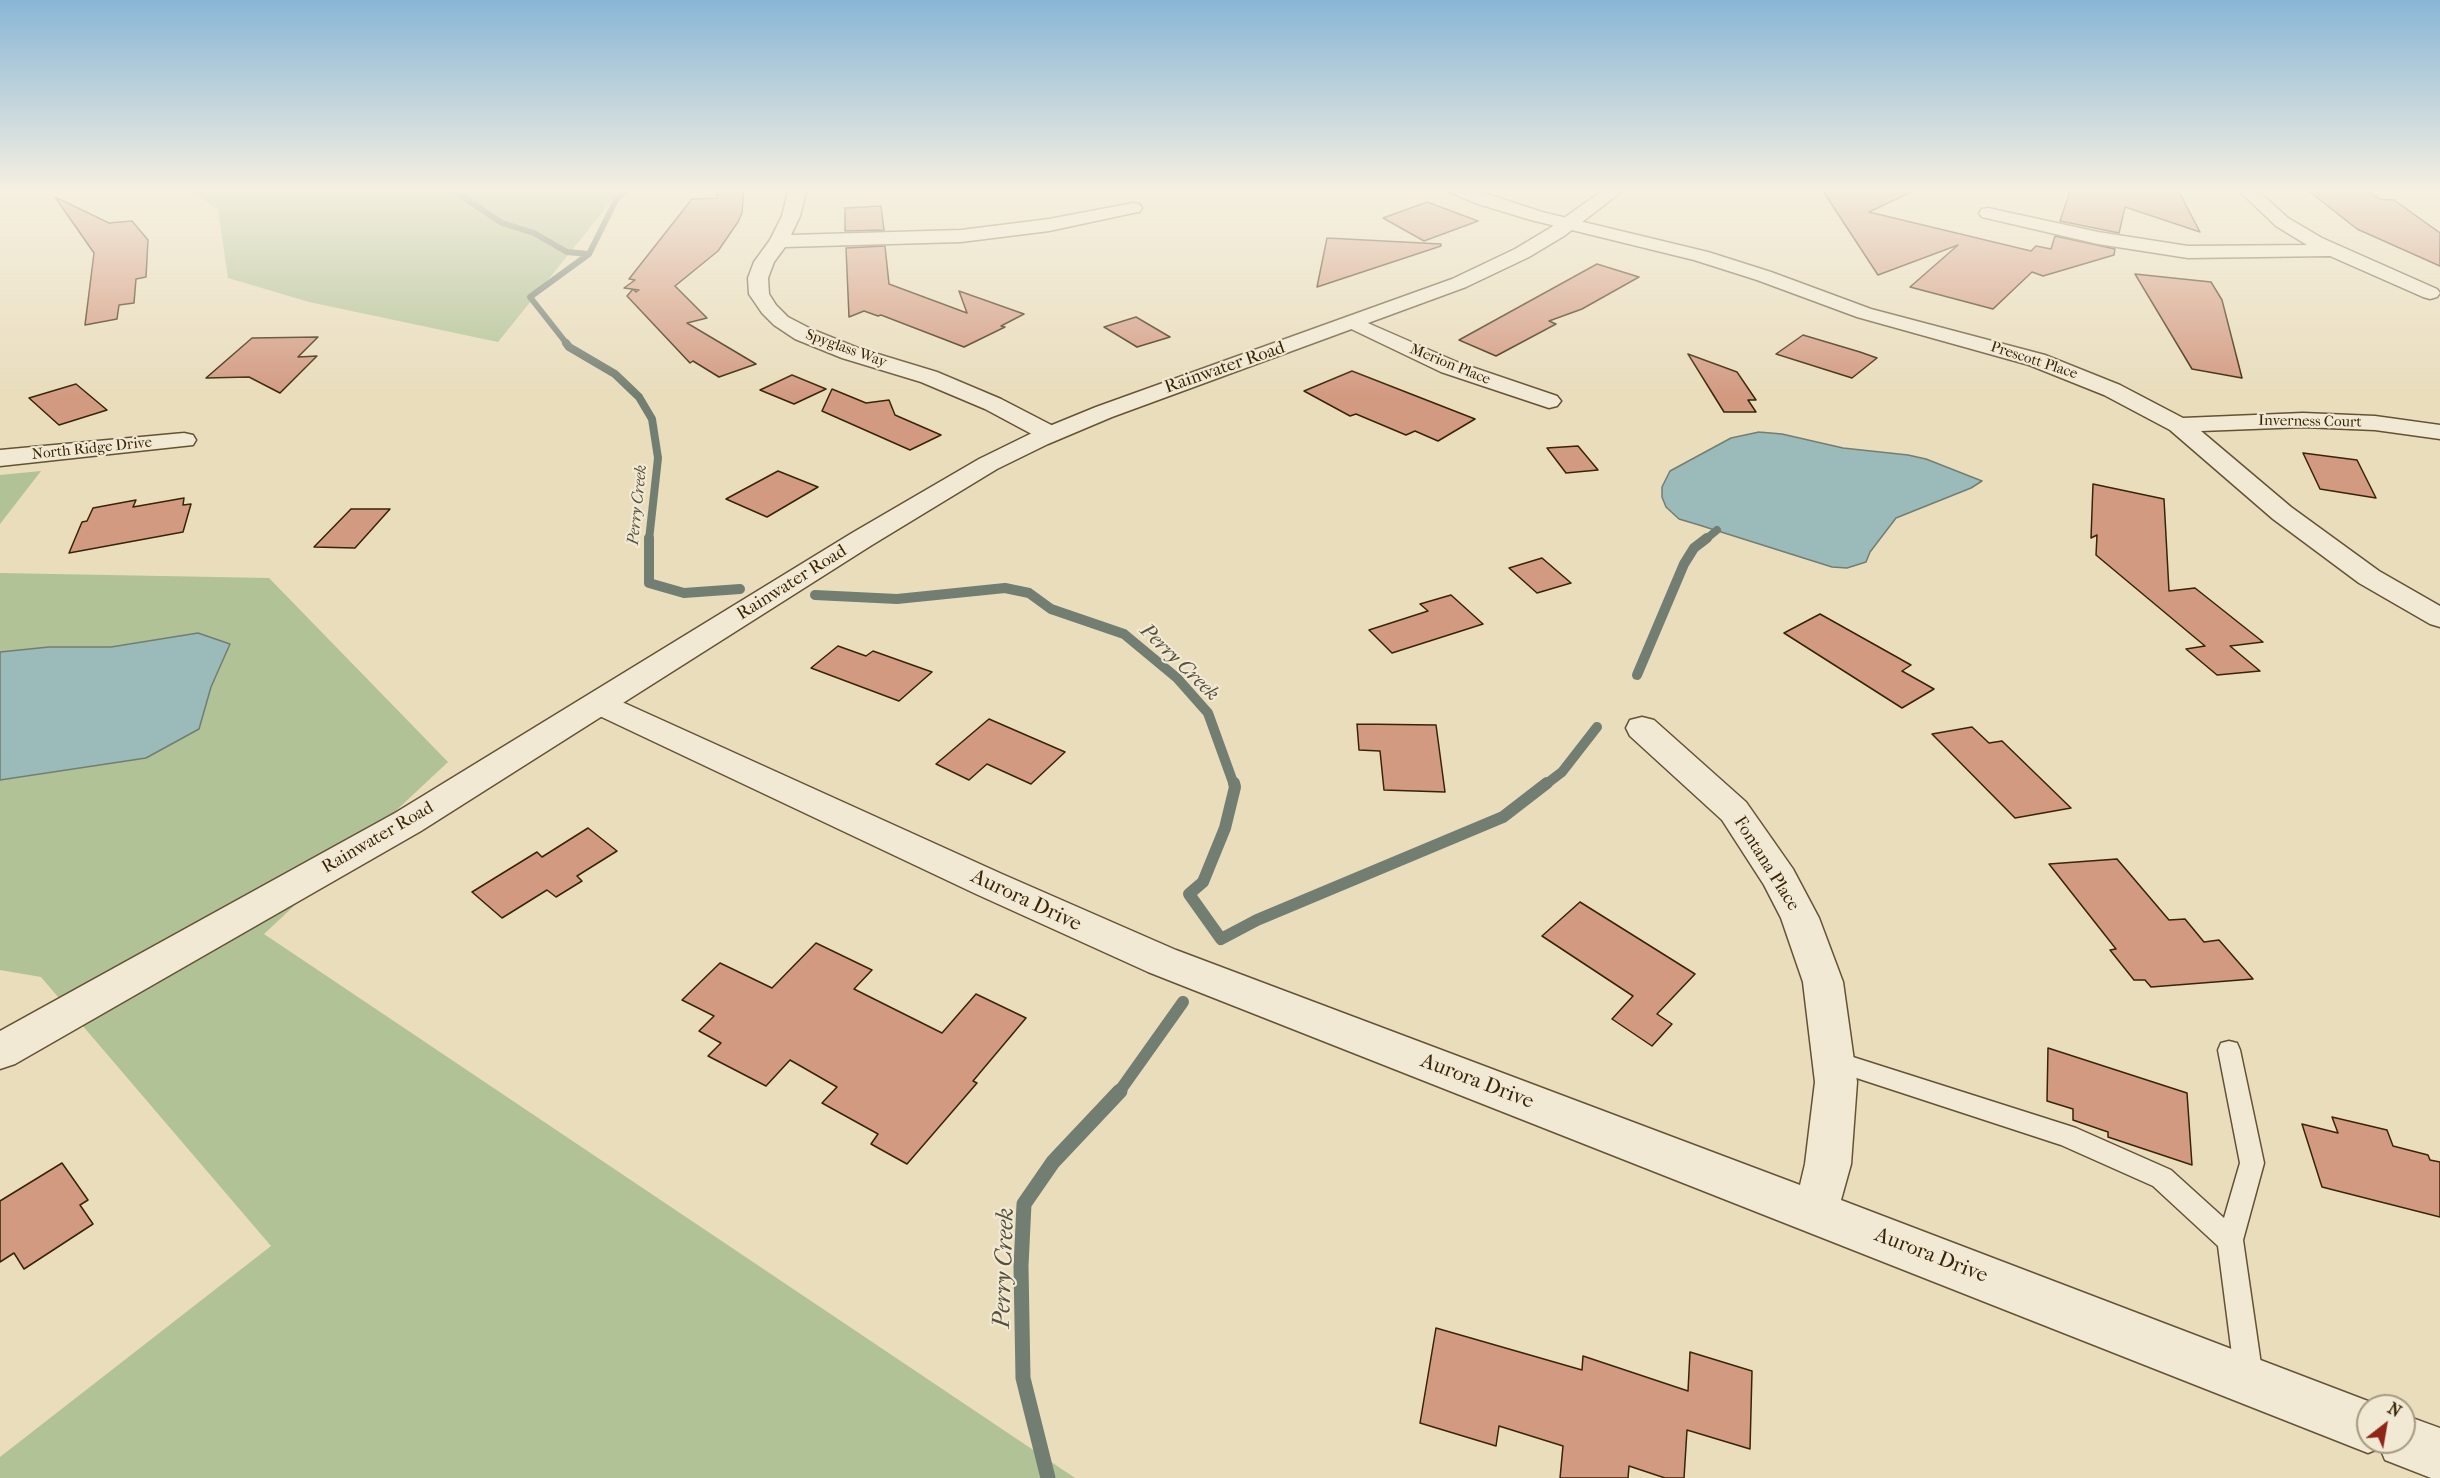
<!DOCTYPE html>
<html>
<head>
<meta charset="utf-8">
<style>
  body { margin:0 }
  #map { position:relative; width:2440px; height:1478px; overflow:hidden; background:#e9ddbc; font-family:"IM FELL French Canon",serif }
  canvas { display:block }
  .north { position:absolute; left:2356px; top:1394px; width:60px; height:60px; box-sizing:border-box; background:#f1e9d3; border:2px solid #a79a81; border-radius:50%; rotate:31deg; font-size:16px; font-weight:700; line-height:24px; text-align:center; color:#382407 }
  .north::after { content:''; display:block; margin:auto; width:21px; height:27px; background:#8f2418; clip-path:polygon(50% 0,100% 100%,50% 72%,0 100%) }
</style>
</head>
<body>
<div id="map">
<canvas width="2440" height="1478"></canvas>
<div class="north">N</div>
</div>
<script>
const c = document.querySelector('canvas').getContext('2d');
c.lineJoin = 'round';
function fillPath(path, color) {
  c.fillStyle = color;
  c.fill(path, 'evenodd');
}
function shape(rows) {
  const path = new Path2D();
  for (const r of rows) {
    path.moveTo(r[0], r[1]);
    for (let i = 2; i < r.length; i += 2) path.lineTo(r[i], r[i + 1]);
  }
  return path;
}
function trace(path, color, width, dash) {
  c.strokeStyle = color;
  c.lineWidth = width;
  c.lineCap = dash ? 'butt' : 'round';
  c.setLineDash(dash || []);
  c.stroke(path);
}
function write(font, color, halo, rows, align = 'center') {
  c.font = font + ' "IM FELL French Canon",serif';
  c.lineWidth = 4.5;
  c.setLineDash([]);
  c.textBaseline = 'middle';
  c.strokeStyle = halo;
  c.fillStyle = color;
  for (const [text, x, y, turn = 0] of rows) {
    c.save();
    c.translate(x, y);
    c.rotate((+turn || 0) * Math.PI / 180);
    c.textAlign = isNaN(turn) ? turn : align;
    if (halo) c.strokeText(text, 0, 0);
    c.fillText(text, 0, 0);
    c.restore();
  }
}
const green = shape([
  [188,188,622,188,498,342,309,302,228,278,218,210],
  [41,471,0,524,0,475],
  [0,573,269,578,448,762,264,934,1075,1478,0,1478,0,1457,271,1246,41,977,0,970]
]);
const water = shape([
  [1759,432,1782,434,1843,448,1908,455,1926,459,1982,481,1971,488,1896,518,1870,552,1866,562,1847,568,1832,567,1699,525,1679,519,1666,507,1662,497,1662,487,1670,471,1731,438,1759,432],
  [198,633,230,644,211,687,199,729,146,758,0,780,0,652,49,647,111,647,198,633]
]);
const streamFar4 = shape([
  [449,188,502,223,534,233,567,252,589,254],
  [567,344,530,297,589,254,616,200,628,188]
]);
const streamFar3 = shape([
  [566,343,569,347,615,374,639,397,652,419,658,458,649,540],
  [1705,540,1717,530]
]);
const streamFar2 = shape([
  [649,538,649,583,684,593,740,589],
  [815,595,897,599,1005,588,1029,593,1051,609,1124,634,1177,678,1208,713,1234,785],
  [1637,675,1684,564,1694,548,1707,538],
  [1545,785,1562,772,1597,727]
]);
const streamFar1 = shape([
  [1234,783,1235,787,1225,828,1203,882,1189,894,1221,939,1257,920,1503,817,1547,783],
  [1119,1092,1183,1002]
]);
const stream = shape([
  [1048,1478,1023,1378,1021,1266,1024,1204,1053,1162,1120,1091]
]);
const building = shape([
  [718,188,744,188,742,213,738,222,718,251,675,286,707,318,687,323,756,364,719,377,693,361,690,363,627,296,633,289,636,292,639,290,624,288,635,280,629,279,692,199,717,198,718,188],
  [1821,188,1920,188,1869,212,2031,251,2036,246,2051,249,2055,236,2115,249,2114,255,2043,276,2032,272,1993,309,1910,287,1958,245,1878,275,1821,188],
  [2071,188,2177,188,2200,232,2125,207,2119,233,2060,221,2071,188],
  [2305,188,2364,188,2380,199,2394,200,2440,233,2440,266,2357,229,2305,188],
  [55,197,109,223,132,221,148,240,146,277,136,279,134,303,119,305,117,319,85,325,94,253,55,197],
  [1427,202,1478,221,1424,241,1383,218,1427,202],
  [881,206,884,230,845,231,845,208,881,206],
  [1327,238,1441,244,1441,246,1317,287,1327,238],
  [885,246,889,284,967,313,959,291,1024,314,1001,326,1005,327,964,347,881,315,878,316,864,311,849,317,846,248,885,246],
  [1597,264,1639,277,1582,309,1549,321,1556,324,1496,356,1459,340,1597,264],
  [2135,274,2211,282,2222,300,2242,378,2192,369,2135,274],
  [1136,317,1170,337,1137,347,1104,327,1136,317],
  [1803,335,1860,352,1877,358,1852,378,1776,354,1803,335],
  [318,337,298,357,317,356,280,393,249,377,206,378,252,338,318,337],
  [1688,354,1737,372,1756,400,1748,400,1756,412,1724,412,1688,354],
  [1352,371,1475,419,1438,441,1415,431,1406,435,1356,414,1350,416,1304,391,1352,371],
  [792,375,826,389,794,404,760,390,792,375],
  [76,384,107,410,59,425,29,398,76,384],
  [832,389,866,403,889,400,895,415,941,435,910,450,822,411,832,389],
  [1578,446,1598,470,1566,473,1547,448,1578,446],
  [2303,453,2357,460,2376,498,2320,489,2303,453],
  [778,471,818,487,767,517,726,499,778,471],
  [2093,484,2164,499,2169,591,2195,588,2263,642,2230,646,2260,671,2217,675,2186,649,2205,646,2096,555,2097,535,2091,538,2093,484],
  [184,498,183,505,191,504,183,532,69,553,82,522,87,521,93,508,136,500,133,507,184,498],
  [351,509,390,509,355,548,314,547,351,509],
  [1542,558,1571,583,1537,593,1509,568,1542,558],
  [1451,595,1483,624,1392,653,1369,630,1428,611,1420,604,1451,595],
  [1820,614,1911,665,1902,671,1934,689,1902,708,1784,633,1820,614],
  [838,646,866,656,873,651,932,672,899,701,811,668,838,646],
  [989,719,1065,752,1031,784,987,764,969,780,936,764,989,719],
  [1357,724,1436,725,1445,792,1384,790,1380,751,1359,750,1357,724],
  [1972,727,1989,743,2002,741,2071,808,2015,818,1932,734,1972,727],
  [588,828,617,851,577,876,582,881,556,897,547,890,502,918,472,892,537,852,542,857,588,828],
  [2117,859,2169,920,2185,919,2204,942,2219,940,2253,979,2151,987,2145,980,2134,980,2110,950,2116,949,2049,864,2117,859],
  [1580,902,1695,974,1657,1014,1672,1024,1652,1046,1612,1019,1633,996,1542,936,1580,902],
  [816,943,872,970,854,989,942,1033,976,994,1026,1018,973,1081,977,1083,907,1164,871,1144,878,1134,822,1103,837,1087,790,1060,766,1086,708,1056,721,1043,699,1031,714,1016,682,1000,720,963,772,988,816,943],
  [2048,1048,2187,1093,2192,1165,2108,1137,2108,1132,2073,1120,2073,1109,2047,1101,2048,1048],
  [2332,1117,2387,1130,2393,1146,2428,1155,2430,1160,2440,1162,2440,1217,2322,1187,2302,1124,2338,1133,2332,1117],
  [62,1163,88,1200,80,1205,93,1224,24,1269,14,1253,0,1262,0,1201,62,1163],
  [1436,1328,1582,1370,1583,1356,1688,1391,1690,1352,1752,1371,1750,1449,1687,1430,1684,1478,1665,1478,1629,1466,1628,1478,1560,1478,1563,1446,1499,1426,1496,1446,1420,1423,1436,1328]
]);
const service = shape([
  [2229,1041,2237,1043,2240,1050,2264,1163,2243,1240,2263,1378,2259,1388,2249,1392,2239,1388,2235,1378,2218,1246,2153,1186,2061,1145,1826,1068,1823,1061,1826,1054,1834,1051,2076,1128,2171,1170,2224,1218,2240,1163,2218,1050,2221,1043,2229,1041]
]);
const minor = shape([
  [789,188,807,188,800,216,791,235,961,230,1049,219,1133,203,1139,204,1142,208,1139,212,1133,213,1049,231,961,242,785,247,774,262,768,278,769,294,776,305,788,317,811,329,858,348,937,372,1001,399,1059,429,1062,434,1059,439,1050,441,1041,439,985,409,921,382,842,358,795,339,774,325,762,313,749,294,748,278,754,262,770,240,782,216,789,188],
  [1446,188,1469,188,1542,212,1708,252,1771,272,1871,309,2045,355,2120,385,2183,418,2303,413,2375,416,2440,425,2440,439,2375,430,2303,427,2201,431,2291,507,2379,571,2440,606,2440,627,2430,624,2359,583,2273,519,2170,430,2104,395,2029,365,1857,317,1757,280,1694,260,1531,220,1478,204,1449,192,1446,188],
  [2236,188,2255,188,2288,218,2322,238,2437,289,2440,293,2437,297,2430,299,2423,297,2330,256,2188,258,2098,244,1982,217,1979,213,1982,209,1988,208,2098,232,2188,246,2307,245,2276,226,2236,188],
  [1354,317,1457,362,1557,396,1561,401,1557,406,1549,408,1441,372,1347,327,1343,323,1347,319,1354,317],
  [184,433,193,435,196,440,193,445,0,466,0,450,184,433],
  [600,694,611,697,1002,874,1176,950,1800,1185,1805,1164,1815,1082,1803,982,1781,918,1764,885,1722,820,1630,736,1626,728,1630,720,1642,717,1654,720,1746,802,1793,869,1819,918,1843,982,1857,1082,1851,1164,1841,1200,2381,1406,2368,1406,2368,1442,2404,1442,2404,1415,2440,1428,2440,1478,2431,1478,2385,1460,2380,1448,2368,1453,1148,972,976,894,589,711,584,704,589,697,600,694]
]);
const tertiary = shape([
  [1606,188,1626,188,1564,236,1529,257,1466,287,1112,417,1048,444,997,469,872,545,421,831,15,1064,0,1069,0,1031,395,813,852,533,979,459,1030,434,1096,407,1452,279,1515,249,1550,228,1606,188]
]);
const farStreetnames = [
  ["Spyglass Way",846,349,20],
  ["Prescott Place",2034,361,18],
  ["Merion Place",1450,365,22],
  ["Inverness Court",2310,422,1],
  ["North Ridge Drive",92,449,-6]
];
const farWaternames = [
  ["Perry Creek",638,505,-84]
];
const streetNames = [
  ["Rainwater Road",1225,368,-19],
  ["Rainwater Road",792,583,-32],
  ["Rainwater Road",378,838,-30],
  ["Fontana Place",1766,864,58]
];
const waterNames = [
  ["Perry Creek",1179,663,44]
];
const nearStreetnames = [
  ["Aurora Drive",1026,901,25],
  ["Aurora Drive",1477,1082,21],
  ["Aurora Drive",1931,1256,21]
];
const nearWaternames = [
  ["Perry Creek",1005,1268,-88]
];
fillPath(green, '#b0c296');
fillPath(water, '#9bbaba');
trace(water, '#737e72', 1.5);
trace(streamFar4, '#737e72', 6);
trace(streamFar3, '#737e72', 8);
trace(streamFar2, '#737e72', 10);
trace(streamFar1, '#737e72', 12);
trace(stream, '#737e72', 15);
fillPath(building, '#d39a82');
trace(building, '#382407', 1.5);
trace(service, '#645234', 3);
trace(minor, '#645234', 3);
trace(tertiary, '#645234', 3);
fillPath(service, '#f1e9d3');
fillPath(minor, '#f1e9d3');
fillPath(tertiary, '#f1e9d3');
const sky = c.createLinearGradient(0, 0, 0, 395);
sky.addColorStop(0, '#89b6d6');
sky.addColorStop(0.48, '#f5f0e1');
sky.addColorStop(1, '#f5f0e100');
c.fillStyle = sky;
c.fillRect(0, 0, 2440, 395);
write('15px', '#382407', '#f1e9d3', farStreetnames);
write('italic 16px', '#56513d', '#f1e9d3', farWaternames);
write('18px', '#382407', '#f1e9d3', streetNames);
write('italic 20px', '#56513d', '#f1e9d3', waterNames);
write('21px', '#382407', '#f1e9d3', nearStreetnames);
write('italic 24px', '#56513d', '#f1e9d3', nearWaternames);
</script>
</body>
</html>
